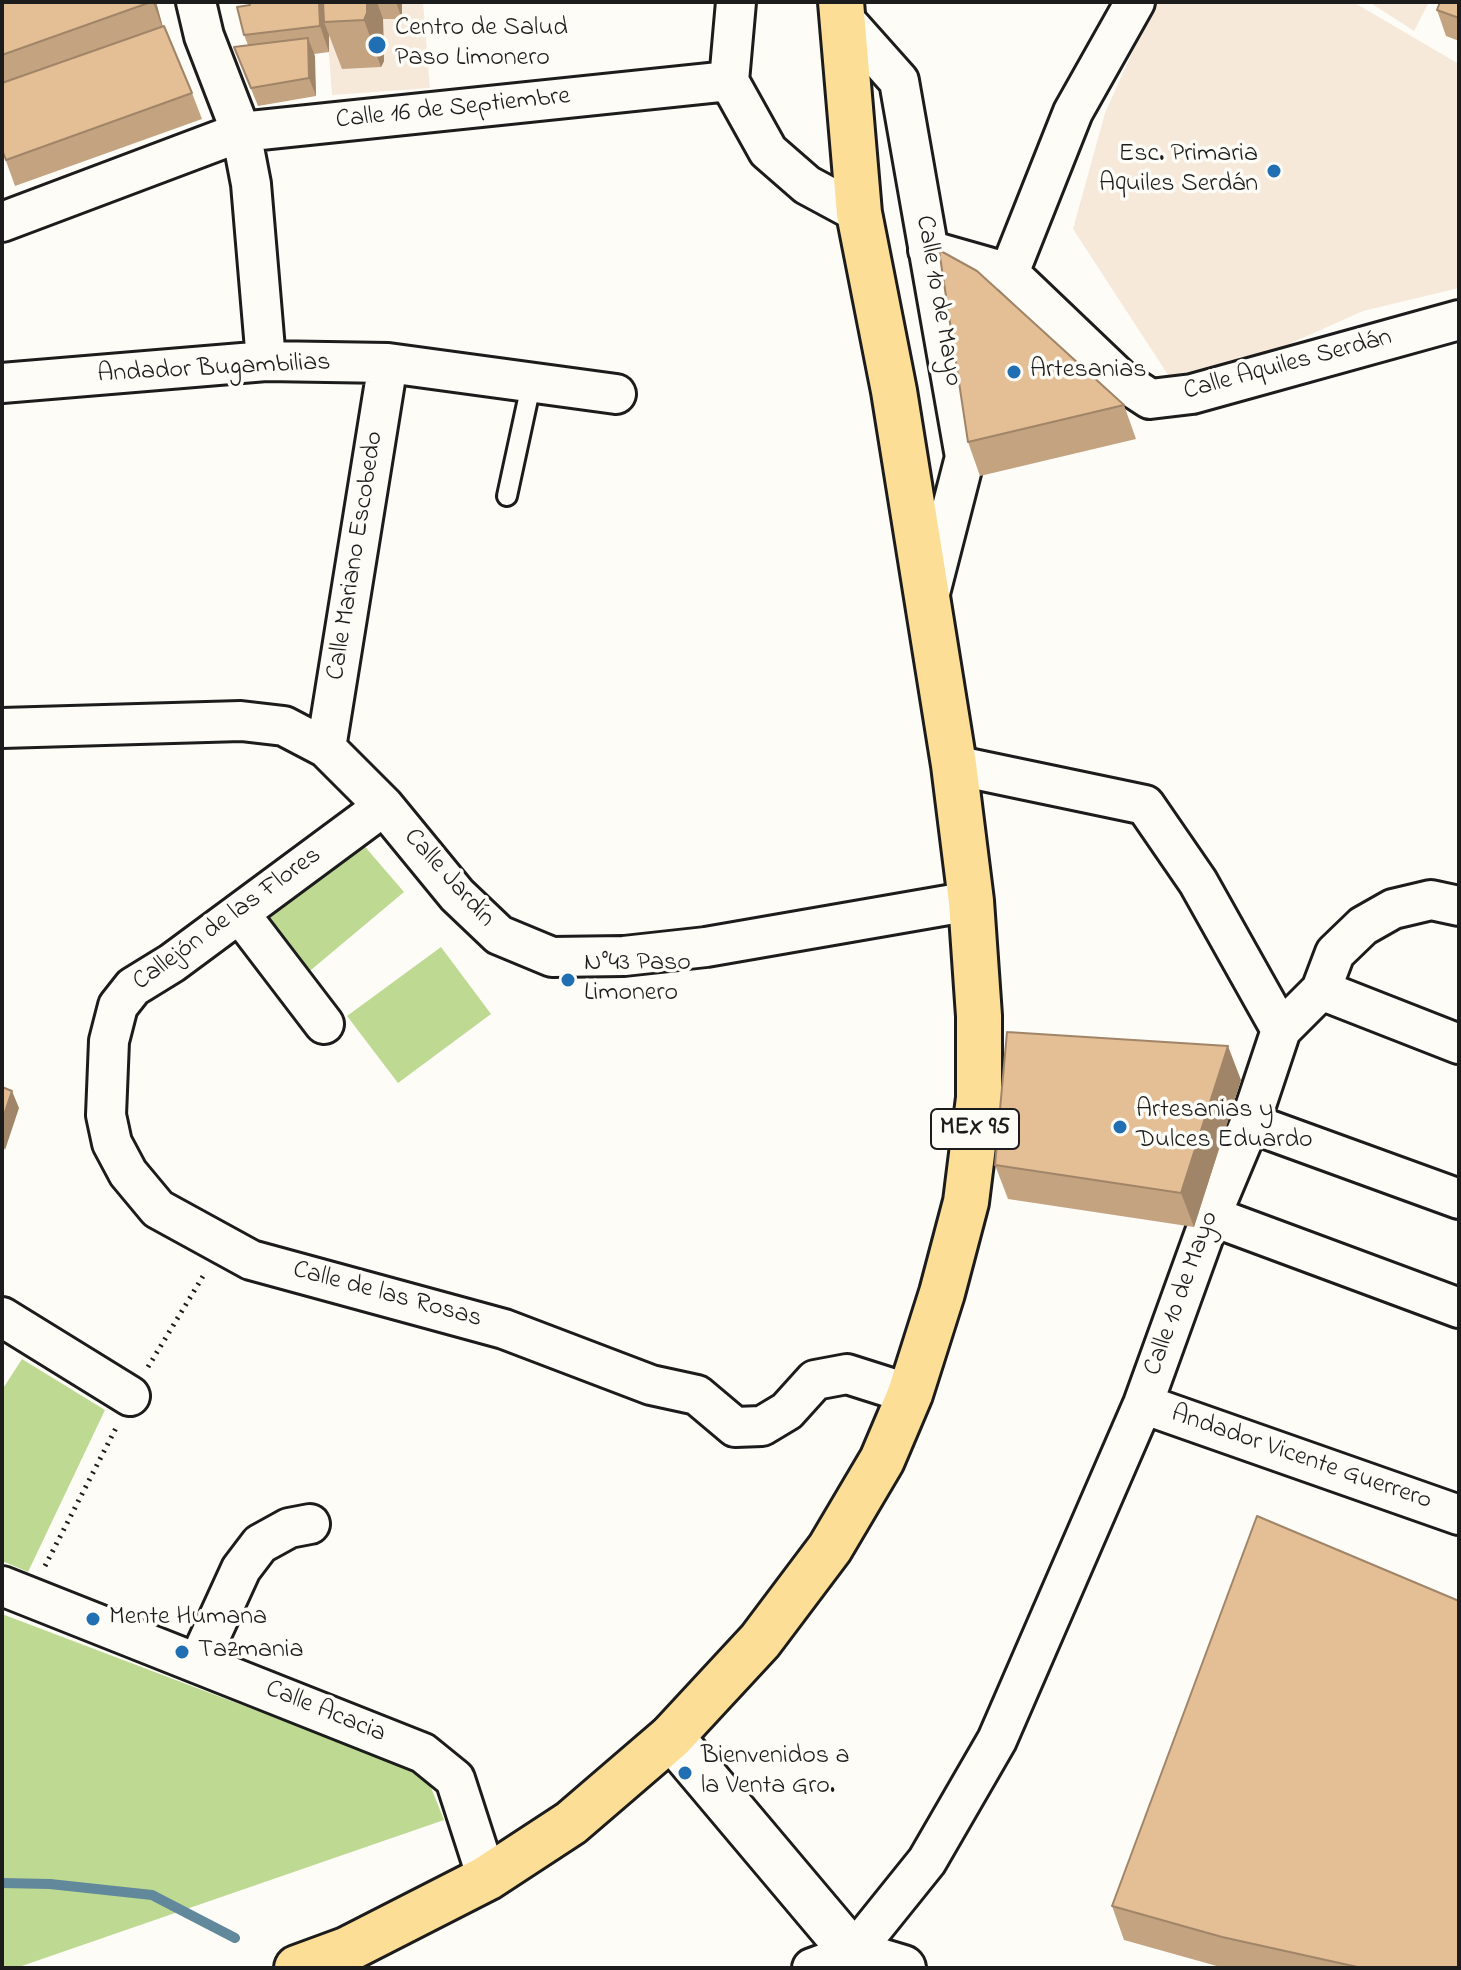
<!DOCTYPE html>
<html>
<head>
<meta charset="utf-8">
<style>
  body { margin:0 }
  #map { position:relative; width:1461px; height:1970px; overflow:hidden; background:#fdfcf7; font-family:"Indie Flower",sans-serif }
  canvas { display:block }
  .frame { position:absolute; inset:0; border:4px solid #1c1c1c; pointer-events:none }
</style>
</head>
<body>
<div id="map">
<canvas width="1461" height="1970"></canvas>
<div class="frame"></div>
</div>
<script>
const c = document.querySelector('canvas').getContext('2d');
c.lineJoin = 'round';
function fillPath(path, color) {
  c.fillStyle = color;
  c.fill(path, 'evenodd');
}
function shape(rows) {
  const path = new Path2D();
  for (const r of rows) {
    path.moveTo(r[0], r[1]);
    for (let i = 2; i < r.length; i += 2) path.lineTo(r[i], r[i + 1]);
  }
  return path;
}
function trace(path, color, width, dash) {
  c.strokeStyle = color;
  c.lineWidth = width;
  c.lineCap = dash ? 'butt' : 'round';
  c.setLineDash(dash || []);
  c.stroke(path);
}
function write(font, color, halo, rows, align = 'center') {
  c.font = font + ' "Indie Flower",sans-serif';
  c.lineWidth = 7;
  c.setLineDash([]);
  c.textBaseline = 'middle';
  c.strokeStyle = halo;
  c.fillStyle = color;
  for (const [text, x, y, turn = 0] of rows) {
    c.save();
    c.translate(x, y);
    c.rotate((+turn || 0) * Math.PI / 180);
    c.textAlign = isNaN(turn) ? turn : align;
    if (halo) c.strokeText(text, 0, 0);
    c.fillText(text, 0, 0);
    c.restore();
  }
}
const built = shape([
  [325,2,423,2,430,88,332,95],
  [1155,2,1353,2,1459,64,1459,288,1363,311,1199,384,1174,384,1073,229,1105,113],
  [1369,2,1429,2,1414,31]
]);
const green = shape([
  [354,834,404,892,305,975,260,927],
  [441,947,491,1014,398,1083,347,1016],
  [22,1359,105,1410,28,1572,2,1561,2,1390],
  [2,1614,426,1775,444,1820,16,1968,2,1968]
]);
const stream = shape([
  [2,1883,50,1884,152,1895,235,1938]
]);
const path = shape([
  [148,1367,205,1273],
  [45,1566,117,1426]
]);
const service = shape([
  [507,496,531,385]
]);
const minor = shape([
  [196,2,204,36,241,132,251,184,266,361],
  [842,17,899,81,965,457,929,597],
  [729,81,768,151,807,185,859,213],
  [729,81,736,2],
  [2,222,241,132,729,81],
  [928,250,1009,273,1121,380,1150,399,1192,394,1459,320],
  [1009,273,1073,112,1135,2],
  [2,383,266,361,388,363,616,394],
  [2,728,241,721,284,726,326,748,384,806,457,895,499,935,552,957,624,956,706,947,971,901],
  [326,748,388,363],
  [384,806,172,963,133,987,118,1006,109,1041,106,1115,112,1143,128,1173,158,1209,251,1260,504,1329,651,1385,697,1395,735,1427,762,1426,787,1411,815,1380,847,1374,910,1394],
  [240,914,324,1024],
  [1321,990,1335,953,1363,926,1393,909,1431,900,1459,906],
  [1281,1030,1321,990,1459,1044],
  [1250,1123,1459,1199],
  [1211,1216,1459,1308],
  [2,1317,130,1396],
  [1143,1404,1459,1515],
  [2,1586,423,1753,455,1779,487,1878],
  [198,1663,241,1569,260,1544,289,1528,310,1524],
  [812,1968,853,1953,927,1861,997,1740,1143,1404,1211,1216,1250,1123,1281,1030,1198,882,1145,805,954,765]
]);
const secondary = shape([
  [671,1737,853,1953,903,1968]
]);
const trunk = shape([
  [297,1968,346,1950,487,1878,571,1823,671,1737,760,1641,830,1548,882,1460,910,1394,942,1293,966,1202,979,1098,979,1016,971,901,954,765,894,391,859,213,841,2]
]);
const wall = shape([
  [2,2,156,2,163,27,192,93,202,119,15,186,2,150],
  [323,2,402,2,402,19,383,19,384,61,381,67,342,69,329,35,329,52,314,54,316,96,258,106,234,47,248,45,244,35],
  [1459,2,1459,41,1446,36,1437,10],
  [1124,405,1136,439,980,476,968,442],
  [1241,1080,1194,1227,1008,1199,995,1165],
  [1112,1906,1459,1968,1224,1968,1124,1940]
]);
const shadedWall = shape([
  [153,2,156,2,165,35],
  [319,2,323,2,324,22,329,35,329,52,320,26],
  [367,2,377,2,383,19,384,61,381,67,364,20],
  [396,2,402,2,402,19],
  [308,38,315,56,316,96,309,78],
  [1228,1046,1241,1080,1194,1227,1181,1193],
  [12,1091,19,1108,5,1150,2,1143,2,1121]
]);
const building = shape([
  [2,2,151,2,2,55,2,2],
  [249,2,319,2,320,26,244,35,237,7,250,5,249,2],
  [323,2,367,2,367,13,364,20,324,22,323,2],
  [1440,2,1459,2,1459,18,1437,10,1440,2],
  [164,26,192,93,6,160,2,150,2,83,164,26],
  [308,38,309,78,251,88,234,47,308,38],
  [939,250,977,271,1124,405,968,442,939,250],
  [1007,1032,1228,1046,1181,1193,995,1165,1007,1032],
  [2,1087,12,1091,2,1121,2,1087],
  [1257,1516,1459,1601,1459,1968,1362,1968,1222,1937,1112,1906,1257,1516]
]);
const markers = [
  [377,45,10,"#1f6fb2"],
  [1274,171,8,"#1f6fb2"],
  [1014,372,8,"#1f6fb2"],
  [568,980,8,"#1f6fb2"],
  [1120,1127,8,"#1f6fb2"],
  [93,1619,8,"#1f6fb2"],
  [182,1652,8,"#1f6fb2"],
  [685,1773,8,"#1f6fb2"]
];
const shields = [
  [975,1129,88]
];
const shieldNames = [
  ["MEX 95",975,1129]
];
const poiNames = [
  ["Centro de Salud",395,30],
  ["Paso Limonero",395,60],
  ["Esc. Primaria",1258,156,"right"],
  ["Aquiles Serdán",1258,186,"right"],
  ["Artesanias",1030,372],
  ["N°43 Paso",584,965],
  ["Limonero",584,995],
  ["Artesanias y",1136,1112],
  ["Dulces Eduardo",1136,1142],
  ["Mente Humana",109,1619],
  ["Tazmania",198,1652],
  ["Bienvenidos a",701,1758],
  ["la Venta Gro.",701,1788]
];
const streetNames = [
  ["Calle 16 de Septiembre",453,110,-6],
  ["Calle 10 de Mayo",937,301,80],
  ["Calle Aquiles Serdán",1288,366,-15],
  ["Andador Bugambilias",214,370,-3],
  ["Calle Mariano Escobedo",357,556,-81],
  ["Calle Jardín",448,879,48],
  ["Callejón de las Flores",228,920,-36],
  ["Calle 10 de Mayo",1183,1294,-70],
  ["Calle de las Rosas",387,1296,15],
  ["Andador Vicente Guerrero",1301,1459,19],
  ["Calle Acacia",325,1713,22]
];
fillPath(built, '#f6e9da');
fillPath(green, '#beda92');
trace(stream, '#62889c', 10);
trace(service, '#1c1c1c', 24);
trace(minor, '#1c1c1c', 44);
trace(secondary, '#1c1c1c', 50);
trace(trunk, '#1c1c1c', 50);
trace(path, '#1c1c1c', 5, [2, 6]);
trace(service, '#fdfcf7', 18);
trace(minor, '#fdfcf7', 38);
trace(secondary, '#fdfcf7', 44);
trace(trunk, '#fcde96', 44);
fillPath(wall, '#c4a380');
fillPath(shadedWall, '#a08568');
fillPath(building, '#e4be95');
trace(building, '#a08568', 2);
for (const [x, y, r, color] of markers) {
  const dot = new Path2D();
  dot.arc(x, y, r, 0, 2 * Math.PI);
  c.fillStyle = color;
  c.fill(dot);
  trace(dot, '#fdfcf7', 3);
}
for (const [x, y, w] of shields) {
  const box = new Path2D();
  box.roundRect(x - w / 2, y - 20, w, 40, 6);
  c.fillStyle = '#fdfcf7';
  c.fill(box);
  trace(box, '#1c1c1c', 2);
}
write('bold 24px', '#1c1c1c', null, shieldNames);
write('26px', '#1c1c1c', '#fdfcf7', poiNames, 'left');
write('26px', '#1c1c1c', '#fdfcf7', streetNames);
</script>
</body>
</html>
